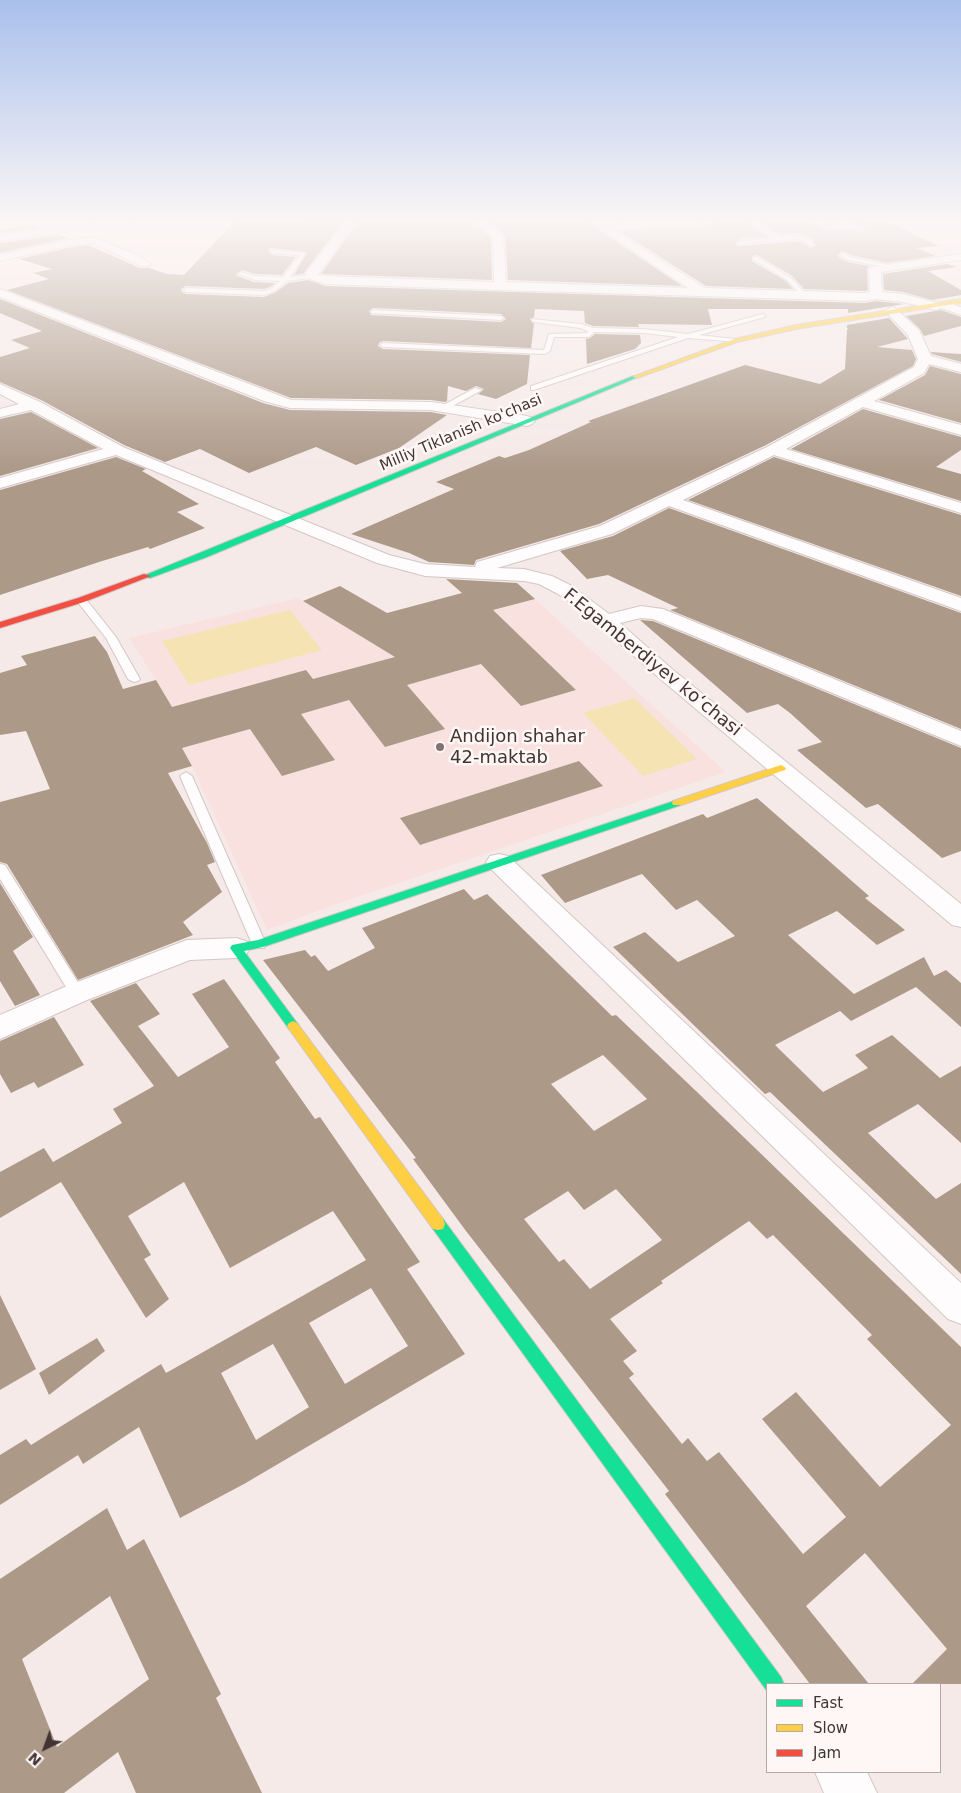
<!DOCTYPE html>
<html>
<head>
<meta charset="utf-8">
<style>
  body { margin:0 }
  #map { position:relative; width:961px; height:1793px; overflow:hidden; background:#f6eae9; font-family:"DejaVu Sans",sans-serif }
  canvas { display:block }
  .legend { position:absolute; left:766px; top:1683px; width:175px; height:90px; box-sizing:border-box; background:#fef7f6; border:1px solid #b3a9a8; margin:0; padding:6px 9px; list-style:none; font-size:15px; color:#423433 }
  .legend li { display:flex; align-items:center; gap:10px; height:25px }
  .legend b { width:25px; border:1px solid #b3a9a8 }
  .north { position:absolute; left:20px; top:1723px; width:50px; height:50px; -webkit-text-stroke:4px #fef7f6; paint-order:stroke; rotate:222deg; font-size:14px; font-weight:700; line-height:20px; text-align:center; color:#423433 }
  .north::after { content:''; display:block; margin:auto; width:18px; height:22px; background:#423433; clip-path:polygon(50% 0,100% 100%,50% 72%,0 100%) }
</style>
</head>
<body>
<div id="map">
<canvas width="961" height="1793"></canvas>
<ul class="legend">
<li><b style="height:6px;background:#16e098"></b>Fast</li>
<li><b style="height:6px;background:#ffcf43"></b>Slow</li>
<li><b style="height:6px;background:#f24e42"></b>Jam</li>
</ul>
<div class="north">N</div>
</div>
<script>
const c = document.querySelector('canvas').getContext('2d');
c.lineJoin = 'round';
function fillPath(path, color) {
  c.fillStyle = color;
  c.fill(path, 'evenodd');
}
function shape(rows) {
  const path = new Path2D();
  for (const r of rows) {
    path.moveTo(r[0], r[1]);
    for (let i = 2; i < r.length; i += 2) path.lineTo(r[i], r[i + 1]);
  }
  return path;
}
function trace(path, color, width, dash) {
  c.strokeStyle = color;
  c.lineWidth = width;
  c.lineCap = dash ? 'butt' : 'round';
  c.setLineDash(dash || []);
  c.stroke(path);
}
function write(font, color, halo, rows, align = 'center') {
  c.font = font + ' "DejaVu Sans",sans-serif';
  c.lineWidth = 5;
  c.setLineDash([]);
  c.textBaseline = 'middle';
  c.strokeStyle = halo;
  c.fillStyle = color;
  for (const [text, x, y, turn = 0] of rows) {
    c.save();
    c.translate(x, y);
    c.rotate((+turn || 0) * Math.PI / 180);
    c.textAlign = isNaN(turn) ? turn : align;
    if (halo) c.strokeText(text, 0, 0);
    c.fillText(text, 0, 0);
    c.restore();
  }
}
const built = shape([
  [298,598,372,643,535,599,726,772,334,905,267,930,192,766,171,729,166,696,129,638]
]);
const green = shape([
  [290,610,322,650,189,685,162,641],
  [634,698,697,759,643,776,583,713]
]);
const building = shape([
  [237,219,299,219,297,221,343,222,303,274,294,275,307,252,270,248,268,251,272,255,296,257,282,275,255,274,242,270,236,274,237,276,254,282,275,283,270,287,264,289,186,286,181,289,182,292,186,294,264,297,276,292,288,283,308,280,326,286,865,303,876,301,904,304,848,313,848,309,708,309,712,325,638,324,639,327,593,326,585,323,584,311,535,309,534,317,530,319,534,324,531,348,383,341,379,343,378,346,383,349,530,355,527,384,496,399,478,394,484,389,476,386,466,391,448,386,447,401,445,402,431,400,291,398,7,290,49,279,33,273,52,269,19,259,67,248,88,245,140,268,149,268,167,274,184,275],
  [373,308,501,314,506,319,501,322,371,315,369,311],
  [364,219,468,219,491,237,492,280,321,274,358,222,361,223],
  [484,219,583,219,682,286,508,280,505,235],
  [721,219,741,219,768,237,739,239,735,243,737,246,798,241,806,244,810,248,816,246,812,238,799,233,781,235,752,219,802,219,825,231,847,229,863,232,868,227,847,221,827,223,816,219,882,219,939,246,917,248,936,256,887,263,851,255,842,251,838,255,839,258,848,262,869,266,867,269,868,290,865,291,804,289,792,276,757,255,752,256,752,261,786,281,793,289,706,286,619,231,714,224],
  [33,225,39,228,0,233,0,229],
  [59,235,68,238,0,253,0,243],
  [948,264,957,267,928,271,961,290,961,295,932,300,903,292,884,290,883,274],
  [0,299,263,403,290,410,431,412,447,415,399,448,356,465,316,447,249,473,200,449,165,462,124,445,41,400,0,382,0,357,30,348,11,340,42,331,0,313],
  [941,310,961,317,961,326,924,336,920,329,906,316],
  [889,318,908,339,877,347,912,350,916,359,913,366,766,445,599,524,476,560,474,565,429,562,409,553,351,534,454,489,436,482,499,456,505,458,529,450,591,422,588,421,745,365,820,384,845,369,847,329,849,328,847,328,847,325],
  [595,334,640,335,641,343,635,349,587,364,586,339,590,338],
  [931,352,961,354,961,362,932,354],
  [930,366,961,374,961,423,879,400,925,375],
  [863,409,961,437,961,450,936,467,961,474,961,501,791,449],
  [31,412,98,448,0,476,0,419],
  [116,457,146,469,142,471,199,504,177,512,205,528,150,549,148,547,99,562,0,595,0,490],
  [774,457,961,515,961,596,688,500],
  [669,508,961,613,961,729,670,610,678,608,608,575,587,579,560,551,613,536],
  [446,579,517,583,535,599,493,610,576,690,521,706,481,664,407,685,445,729,385,747,349,700,301,714,335,760,282,776,250,729,182,748,192,766,168,773,207,843,215,862,207,865,222,892,183,922,193,935,78,980,7,864,0,862,0,802,50,789,26,731,0,735,0,673,27,665,21,656,95,636,107,652,123,689,156,680,172,707,306,670,313,679,395,657,303,601,340,586,387,613,462,593],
  [640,620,653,621,961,748,961,851,942,858,878,804,866,808,797,750,822,742,790,713,778,704,747,713],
  [579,761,603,786,420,845,400,818],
  [757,798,869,896,865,898,905,930,877,945,837,911,788,935,854,994,924,957,934,976,946,970,961,983,961,1027,916,987,851,1021,840,1011,775,1045,823,1092,868,1068,855,1055,892,1035,940,1078,961,1066,961,1143,918,1104,868,1133,936,1199,961,1183,961,1274,770,1092,765,1094,613,947,645,932,678,962,735,936,697,900,676,910,642,874,565,903,541,875,703,814,707,818],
  [0,883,33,937,13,951,40,995,15,1006,0,981],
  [464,889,474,900,487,894,612,1016,616,1015,696,1091,961,1347,961,1684,912,1684,947,1649,865,1553,806,1606,869,1684,810,1684,665,1494,669,1491,466,1231,413,1159,416,1158,263,960,305,950,311,957,315,955,328,971,375,948,362,928],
  [603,1055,647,1099,594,1131,551,1084],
  [616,1189,662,1240,590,1289,564,1259,559,1262,524,1219,568,1191,584,1210],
  [749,1221,767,1239,773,1235,872,1335,867,1339,951,1425,880,1487,796,1392,762,1419,846,1517,803,1554,719,1452,707,1461,688,1438,682,1444,629,1378,634,1374,623,1361,637,1351,610,1319,663,1283,661,1281],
  [224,979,280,1058,275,1062,315,1119,320,1117,420,1262,407,1269,465,1354,244,1484,180,1518,139,1427,83,1464,78,1455,0,1505,0,1455,26,1439,31,1445,161,1364,166,1373,366,1260,333,1211,230,1268,184,1182,128,1216,151,1255,144,1259,169,1299,146,1318,61,1182,0,1218,0,1172,44,1148,53,1162,122,1123,113,1109,154,1086,90,1001,136,983,160,1014,138,1026,178,1077,229,1047,192,994],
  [371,1288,408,1346,345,1384,309,1323],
  [273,1344,309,1407,256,1440,221,1373],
  [54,1017,84,1065,38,1088,34,1082,11,1093,0,1074,0,1041],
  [0,1295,36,1369,0,1390],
  [97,1338,105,1351,49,1395,39,1373],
  [107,1508,127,1550,144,1539,221,1694,216,1698,262,1793,136,1793,118,1752,64,1793,0,1793,0,1579],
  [110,1596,149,1679,57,1747,22,1659]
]);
const lane = shape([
  [743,219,749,219,781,237,799,235,811,240,815,245,810,246,807,242,798,239,737,244,739,241,774,238,743,219],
  [804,219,811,219,827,225,847,223,866,228,863,230,847,227,826,229,804,219],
  [270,250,306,253,290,277,314,275,317,277,287,281,275,291,264,295,186,292,183,290,186,288,264,291,271,289,280,281,255,280,238,274,241,272,255,276,283,277,300,255,272,253,270,250],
  [842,253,850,257,898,267,895,269,848,260,840,256,842,253],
  [753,257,757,257,791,278,806,294,806,296,802,296,787,280,753,259,753,257],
  [373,310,501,316,504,318,501,320,371,313,371,311,373,310],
  [763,314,765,315,765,317,699,335,735,339,737,340,737,342,688,338,534,390,531,390,531,386,678,337,644,333,594,332,589,337,554,337,550,351,545,354,383,347,380,345,383,343,544,350,549,334,587,333,588,331,580,328,534,322,532,321,532,319,581,324,593,328,644,329,688,334,763,314],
  [475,388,482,390,447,409,440,407,475,388],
  [81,597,85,598,116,637,140,679,138,681,134,682,128,679,106,638,76,600,81,597],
  [186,772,192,776,266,944,264,948,254,948,252,944,180,776,186,772],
  [0,864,5,865,82,989,84,993,82,997,77,999,72,997,0,879,0,864]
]);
const street = shape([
  [116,219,141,219,136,222,0,241,0,235,116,219],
  [348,219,358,219,318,275,326,276,494,282,493,236,470,219,481,219,503,235,506,282,688,288,585,219,597,219,605,224,675,219,719,219,714,222,613,230,705,288,865,293,870,292,869,269,871,267,961,254,961,260,881,272,882,292,903,294,938,303,947,302,961,307,961,315,941,308,936,310,903,302,876,299,865,301,500,290,326,284,310,279,305,274,348,219],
  [914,219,924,219,921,224,917,225,912,222,914,219],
  [94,237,141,257,151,264,149,266,141,266,93,243,67,246,0,261,0,255,67,240,94,237],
  [0,289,291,400,431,402,527,416,532,418,535,421,532,424,527,426,431,410,290,408,264,401,0,297,0,289],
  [891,307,895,308,919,330,931,356,961,364,961,372,929,364,924,373,874,401,961,425,961,435,863,407,786,449,961,503,961,513,774,455,683,500,961,598,961,611,669,506,612,534,497,568,524,569,552,576,572,586,609,614,641,606,663,609,961,731,961,746,653,619,641,618,620,623,672,669,961,904,961,927,952,925,658,677,581,610,558,594,539,584,524,581,425,576,377,563,116,455,0,488,0,478,103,449,31,410,0,417,0,409,19,404,0,394,0,384,40,402,123,447,389,555,425,564,475,567,477,562,600,526,767,447,914,367,918,359,908,335,885,311,891,307],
  [499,854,508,856,961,1283,961,1324,948,1319,490,868,486,862,490,856,499,854],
  [236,938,246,941,250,948,246,955,236,958,190,960,87,1000,0,1039,0,1015,67,986,187,940,236,938],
  [815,1772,867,1772,877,1793,824,1793,815,1772]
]);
const fast = shape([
  [633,376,638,377,207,557,150,578,143,576,633,376],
  [677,800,682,803,681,805,263,947,244,951,297,1023,299,1026,297,1029,289,1029,230,948,232,945,258,940,677,800],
  [438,1218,443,1219,781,1677,784,1684,767,1684,767,1691,433,1229,431,1224,433,1219,438,1218]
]);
const slow = shape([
  [961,299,961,303,796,329,737,342,637,378,632,377,735,339,796,325,961,299],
  [781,765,786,768,785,770,681,805,673,805,672,803,673,801,781,765],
  [293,1021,297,1023,443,1219,445,1224,443,1229,438,1230,433,1229,289,1029,287,1026,289,1023,293,1021]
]);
const jam = shape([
  [144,574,151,576,84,602,0,628,0,622,78,598,144,574]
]);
const markers = [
  [440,747,5,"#817473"]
];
const farStreetnames = [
  ["Milliy Tiklanish ko'chasi",461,433,-23]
];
const streetNames = [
  ["F.Egamberdiyev kо‘chasi",652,663,39]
];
const poiNames = [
  ["Andijon shahar",450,737],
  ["42-maktab",450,758]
];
fillPath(built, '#f9e1df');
fillPath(green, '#f5e3b4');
fillPath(building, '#ac9988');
trace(lane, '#d2c7c6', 2);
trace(street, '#d2c7c6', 2);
trace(fast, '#d2c7c6', 2);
trace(slow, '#d2c7c6', 2);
trace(jam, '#d2c7c6', 2);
fillPath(lane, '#fefcfc');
fillPath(street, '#fefcfc');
fillPath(fast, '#16e098');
fillPath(slow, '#ffcf43');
fillPath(jam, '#f24e42');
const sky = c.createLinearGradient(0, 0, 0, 470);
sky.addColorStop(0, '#a9c0ec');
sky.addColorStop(0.47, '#fbf6f5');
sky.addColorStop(1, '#fbf6f500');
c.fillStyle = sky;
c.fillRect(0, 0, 961, 470);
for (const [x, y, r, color] of markers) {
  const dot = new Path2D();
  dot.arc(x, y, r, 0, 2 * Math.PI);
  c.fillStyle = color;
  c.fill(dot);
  trace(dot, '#fef7f6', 2);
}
write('15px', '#423433', '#fef7f6', farStreetnames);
write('18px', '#423433', '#fef7f6', streetNames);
write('18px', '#423433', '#fef7f6', poiNames, 'left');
</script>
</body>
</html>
